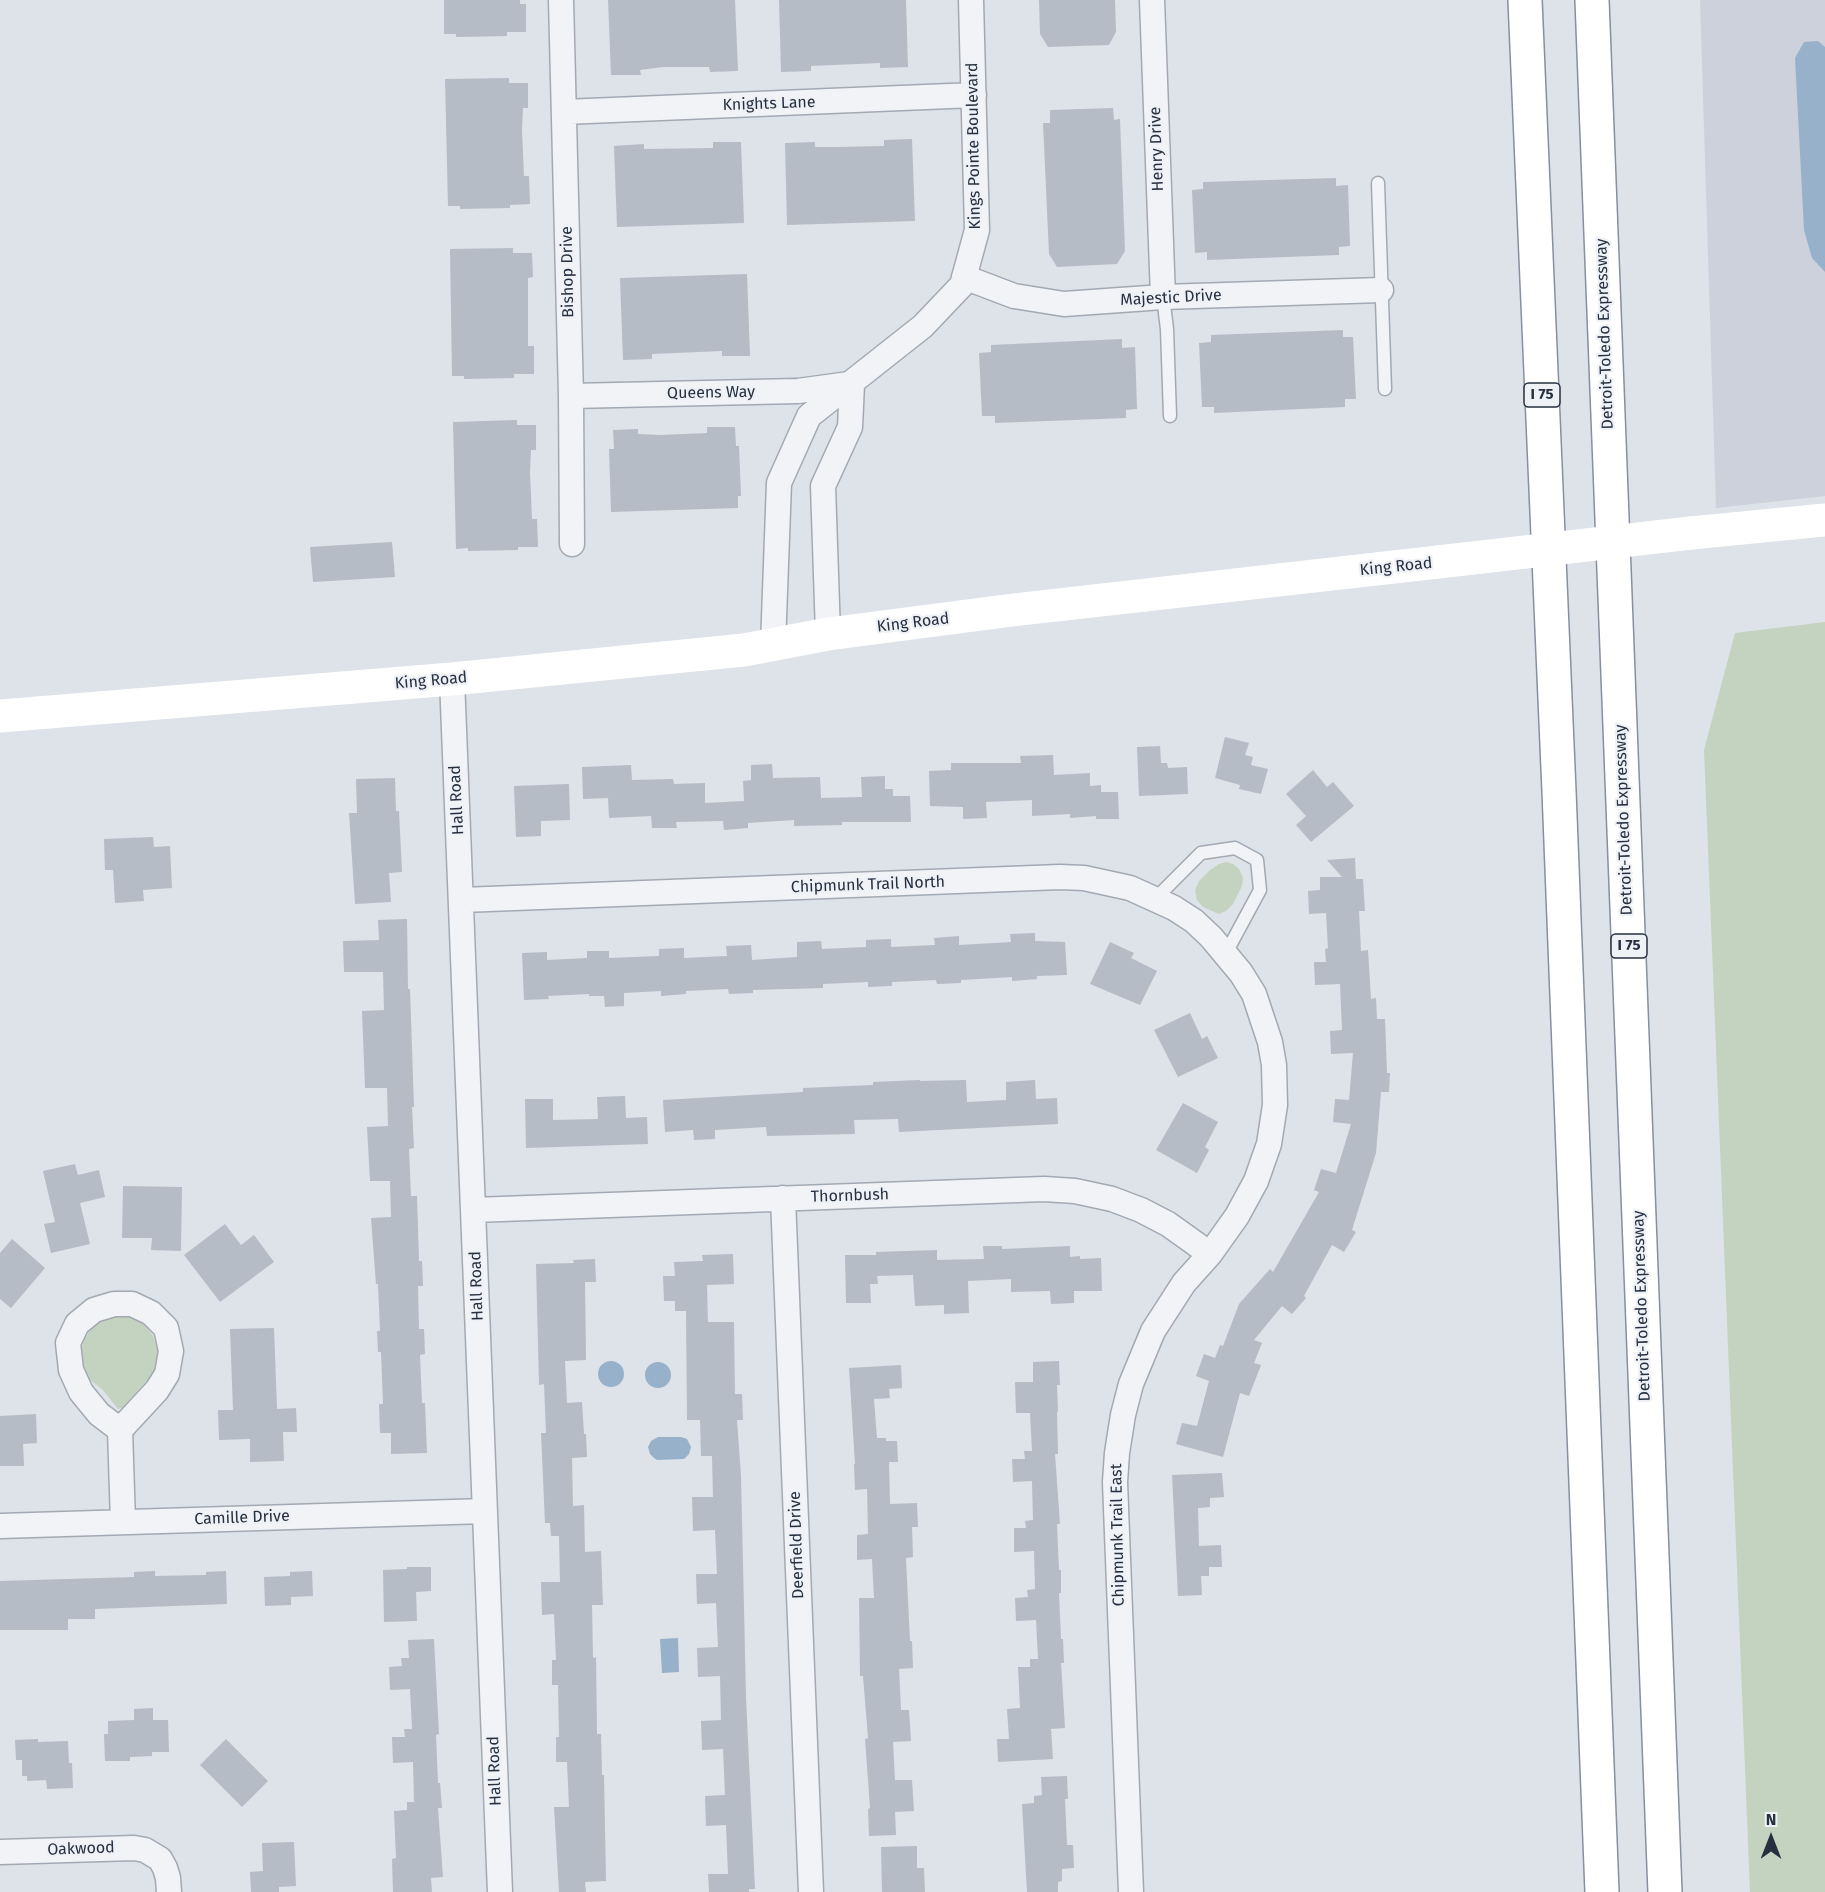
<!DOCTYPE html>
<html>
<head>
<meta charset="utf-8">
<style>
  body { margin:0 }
  #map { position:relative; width:1825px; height:1892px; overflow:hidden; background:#dee2e9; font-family:"Fira Sans",sans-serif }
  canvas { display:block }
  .north { position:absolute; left:1741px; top:1808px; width:60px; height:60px; -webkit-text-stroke:4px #eef1f6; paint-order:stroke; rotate:0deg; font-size:16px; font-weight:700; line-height:24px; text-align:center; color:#263040 }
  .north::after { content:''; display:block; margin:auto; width:21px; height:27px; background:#263040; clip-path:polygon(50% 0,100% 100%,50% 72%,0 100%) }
</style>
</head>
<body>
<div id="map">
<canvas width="1825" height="1892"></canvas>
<div class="north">N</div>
</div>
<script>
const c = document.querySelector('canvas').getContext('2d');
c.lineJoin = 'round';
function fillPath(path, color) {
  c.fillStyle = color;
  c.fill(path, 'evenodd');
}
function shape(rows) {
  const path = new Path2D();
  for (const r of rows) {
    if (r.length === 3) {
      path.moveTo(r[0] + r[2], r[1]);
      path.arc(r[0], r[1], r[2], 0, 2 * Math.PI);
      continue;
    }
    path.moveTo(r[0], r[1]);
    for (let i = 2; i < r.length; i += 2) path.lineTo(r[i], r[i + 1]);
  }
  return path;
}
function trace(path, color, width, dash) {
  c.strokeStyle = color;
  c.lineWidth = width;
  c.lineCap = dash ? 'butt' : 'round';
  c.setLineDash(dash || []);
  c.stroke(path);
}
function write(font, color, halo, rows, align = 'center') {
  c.font = font + ' "Fira Sans",sans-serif';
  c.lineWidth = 4.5;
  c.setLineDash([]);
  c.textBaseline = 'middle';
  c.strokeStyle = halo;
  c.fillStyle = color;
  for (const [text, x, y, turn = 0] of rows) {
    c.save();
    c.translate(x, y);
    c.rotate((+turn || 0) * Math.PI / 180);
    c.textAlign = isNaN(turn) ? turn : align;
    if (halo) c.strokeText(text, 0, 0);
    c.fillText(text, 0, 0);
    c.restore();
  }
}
const built = shape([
  [1700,0,1825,0,1825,496,1716,508]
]);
const green = shape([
  [1825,622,1825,1892,1750,1892,1704,750,1735,633],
  [1226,862,1233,864,1239,869,1243,878,1242,886,1233,904,1226,911,1219,914,1203,907,1197,900,1195,890,1199,881,1210,870,1219,864],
  [118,1315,128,1316,143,1323,153,1336,159,1354,156,1370,122,1408,118,1409,102,1389,90,1380,84,1370,81,1355,83,1341,93,1326,103,1318]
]);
const water = shape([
  [1818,41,1825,47,1825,272,1812,258,1804,230,1795,58,1804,42],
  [611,1374,13],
  [658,1375,13],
  [658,1437,681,1437,687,1439,691,1447,689,1454,684,1459,657,1460,654,1458,650,1454,648,1447,651,1441],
  [678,1638,679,1672,662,1673,660,1639]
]);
const building = shape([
  [444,0,520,0,520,4,526,4,526,32,507,32,507,36,456,37,456,34,444,34],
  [608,0,735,0,738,71,710,72,709,67,663,67,640,70,641,75,611,75],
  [779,0,906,0,908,67,880,68,880,63,811,66,811,71,781,72],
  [1039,0,1115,0,1116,32,1109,45,1048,47,1040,34],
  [509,78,509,83,528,83,528,108,523,108,522,130,524,176,529,176,530,204,510,205,510,208,460,209,460,206,448,206,445,79],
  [1113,108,1114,120,1120,119,1125,251,1117,264,1057,267,1049,254,1043,123,1050,123,1050,110],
  [912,139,915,221,787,225,785,143,815,142,815,147,837,147,884,146,884,140],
  [713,142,741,142,744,223,617,227,614,146,644,144,644,149,713,148],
  [1336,178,1336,186,1348,185,1350,246,1339,247,1339,255,1207,260,1207,252,1195,253,1192,190,1203,189,1203,182],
  [513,248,513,253,532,253,533,277,528,278,528,346,534,346,534,374,514,374,514,378,464,379,464,376,452,376,450,249],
  [747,274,750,356,722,356,722,351,652,354,652,359,623,360,620,278],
  [1343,330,1343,337,1353,337,1356,399,1345,399,1345,407,1214,413,1214,407,1202,407,1199,343,1211,342,1211,335],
  [1122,339,1122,348,1135,347,1137,409,1126,410,1126,418,995,423,995,416,982,416,979,353,991,352,991,345],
  [517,420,517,425,536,425,536,450,531,450,530,472,532,519,537,519,538,547,518,547,518,550,468,551,468,548,456,549,453,422],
  [707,427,735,427,736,446,739,446,741,496,738,496,738,508,611,512,609,449,614,449,613,430,638,429,638,434,661,435,707,433],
  [392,542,395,577,313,582,310,547],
  [1225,737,1249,743,1245,755,1253,757,1251,765,1268,769,1261,794,1239,789,1240,785,1215,778],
  [1160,746,1161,763,1167,763,1168,768,1187,767,1188,794,1139,796,1137,747],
  [1053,755,1054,775,1090,773,1090,786,1101,785,1101,792,1118,792,1119,819,1096,819,1096,816,1070,818,1070,814,1032,816,1032,800,986,802,987,818,963,819,963,807,930,806,929,771,951,770,951,763,1021,763,1020,756],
  [772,764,773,778,820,777,821,798,862,797,861,777,885,776,885,789,893,789,893,796,910,796,911,822,842,822,842,825,794,826,794,820,748,823,748,828,724,830,723,821,676,822,677,828,652,828,651,816,609,818,608,798,583,799,582,767,631,765,632,780,673,779,674,784,705,783,705,803,744,801,743,781,751,780,751,765],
  [1313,770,1327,787,1333,782,1354,806,1311,842,1296,825,1306,816,1286,794],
  [395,778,396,811,399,811,402,872,389,873,391,902,355,904,349,813,357,813,356,779],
  [569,784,570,820,541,821,541,836,516,837,514,786],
  [153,837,154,847,170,846,172,888,143,890,144,901,115,903,113,870,105,870,104,839],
  [1355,858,1356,879,1363,879,1365,911,1359,911,1361,951,1368,950,1371,999,1376,998,1377,1019,1385,1019,1387,1073,1390,1073,1389,1092,1381,1092,1376,1153,1352,1230,1356,1232,1344,1252,1332,1245,1304,1296,1306,1298,1292,1314,1282,1306,1254,1340,1262,1343,1254,1363,1261,1365,1249,1396,1240,1393,1223,1457,1176,1444,1182,1423,1197,1426,1209,1381,1196,1376,1204,1354,1215,1358,1220,1345,1223,1346,1239,1304,1270,1269,1273,1272,1319,1192,1314,1190,1321,1169,1336,1173,1351,1124,1333,1122,1335,1099,1349,1100,1353,1053,1331,1054,1330,1031,1342,1030,1340,984,1315,985,1314,962,1326,962,1325,949,1328,948,1326,913,1309,914,1308,891,1320,890,1320,877,1342,877,1327,860],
  [407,919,408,989,410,989,414,1107,412,1107,414,1148,409,1149,411,1196,417,1196,419,1261,422,1261,423,1286,418,1286,419,1329,424,1329,425,1354,420,1355,422,1403,425,1403,427,1453,391,1454,391,1433,380,1433,379,1404,383,1404,381,1352,378,1352,377,1331,380,1331,378,1284,376,1284,371,1218,391,1217,390,1181,370,1181,367,1127,388,1126,387,1088,365,1088,362,1011,384,1010,383,972,344,972,343,941,379,940,378,920],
  [1035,933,1035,941,1065,942,1067,975,1037,976,1037,979,1012,981,1012,977,961,980,961,983,937,984,936,980,892,982,892,986,868,987,868,982,823,984,823,988,753,990,753,993,729,994,728,989,686,991,686,994,661,996,661,991,624,993,624,1006,605,1007,604,996,589,996,589,994,548,996,549,999,524,1000,522,953,547,952,547,960,587,958,587,951,609,951,609,958,659,956,659,949,684,948,684,958,727,956,726,946,751,945,752,960,797,957,797,942,821,941,822,949,866,947,866,940,891,939,891,947,935,945,934,938,959,936,959,945,1011,942,1010,934],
  [1110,942,1134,953,1131,958,1157,971,1140,1005,1090,984],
  [1190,1013,1202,1039,1207,1036,1218,1058,1178,1077,1154,1030],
  [920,1080,920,1081,966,1080,967,1102,1006,1100,1006,1082,1035,1080,1036,1099,1057,1098,1058,1124,899,1132,898,1119,854,1120,855,1134,767,1136,766,1127,715,1130,715,1139,694,1140,693,1130,665,1132,663,1100,803,1092,803,1088,873,1085,873,1082],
  [625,1096,626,1118,647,1117,648,1144,526,1148,525,1099,553,1099,553,1120,598,1119,597,1097],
  [1183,1103,1218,1122,1205,1147,1209,1150,1197,1173,1156,1150],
  [75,1164,78,1175,99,1170,105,1197,80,1203,90,1244,51,1253,44,1224,55,1222,43,1171],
  [123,1186,182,1187,181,1251,151,1250,152,1238,122,1238],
  [225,1224,241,1245,254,1235,274,1262,220,1302,184,1255],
  [12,1239,45,1268,11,1308,0,1299,0,1253],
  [983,1246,1002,1246,1002,1249,1070,1246,1070,1257,1080,1256,1080,1259,1101,1258,1102,1291,1074,1291,1074,1303,1051,1304,1050,1291,1011,1292,1011,1279,968,1281,969,1313,944,1314,944,1305,915,1306,913,1275,877,1276,878,1284,870,1284,871,1303,846,1303,845,1255,876,1255,876,1252,937,1250,937,1260,984,1259],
  [733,1254,734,1284,707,1285,708,1322,734,1322,735,1394,742,1394,743,1420,737,1420,741,1476,746,1698,755,1889,749,1889,749,1892,709,1892,708,1874,728,1874,726,1825,706,1826,705,1796,725,1795,723,1749,702,1750,701,1721,721,1720,720,1676,698,1677,697,1648,718,1647,716,1603,697,1604,696,1574,717,1574,715,1530,693,1531,692,1497,713,1497,712,1456,701,1456,700,1420,687,1420,686,1311,675,1311,675,1301,664,1301,663,1276,675,1276,674,1262,703,1261,702,1255],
  [595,1259,596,1282,585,1282,586,1360,565,1361,567,1403,582,1402,584,1434,586,1434,587,1457,572,1458,573,1506,584,1505,585,1552,601,1551,603,1605,592,1605,593,1658,596,1657,597,1734,601,1734,602,1775,604,1775,606,1881,585,1882,586,1892,559,1892,554,1807,569,1807,567,1762,556,1762,556,1737,559,1737,558,1685,552,1685,552,1660,556,1660,554,1614,542,1615,541,1582,560,1582,559,1536,551,1536,550,1523,545,1523,541,1433,546,1433,544,1384,539,1385,536,1264,574,1263,573,1260],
  [274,1328,277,1409,296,1408,297,1432,283,1432,284,1461,250,1462,250,1439,219,1440,218,1410,233,1410,230,1329],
  [1059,1361,1060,1385,1057,1385,1058,1412,1057,1412,1058,1454,1055,1454,1060,1524,1057,1524,1059,1570,1061,1570,1061,1593,1059,1593,1061,1639,1063,1639,1064,1663,1061,1663,1065,1728,1051,1729,1053,1759,998,1762,997,1739,1009,1739,1007,1709,1020,1708,1018,1667,1030,1667,1030,1659,1038,1659,1036,1620,1016,1621,1015,1598,1028,1597,1027,1590,1035,1589,1034,1551,1014,1552,1014,1528,1026,1528,1025,1521,1033,1520,1032,1481,1013,1482,1012,1459,1025,1459,1024,1451,1032,1451,1030,1413,1016,1413,1015,1382,1033,1382,1033,1362],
  [901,1365,902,1388,889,1389,890,1398,874,1399,877,1438,886,1438,886,1441,897,1441,898,1462,889,1462,890,1504,917,1503,918,1527,912,1527,913,1557,906,1558,910,1641,912,1641,913,1668,899,1669,901,1710,909,1710,911,1741,893,1742,895,1780,912,1780,914,1811,895,1812,896,1835,869,1836,868,1809,870,1808,865,1739,868,1738,863,1676,860,1676,859,1598,874,1598,872,1559,857,1560,857,1535,868,1534,867,1489,855,1490,854,1464,855,1464,849,1368],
  [36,1414,37,1443,23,1444,24,1466,0,1466,0,1416],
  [1222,1473,1224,1497,1210,1498,1210,1507,1198,1508,1199,1546,1221,1545,1222,1567,1209,1567,1209,1576,1201,1576,1202,1595,1178,1596,1172,1475],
  [407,1567,431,1567,431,1591,416,1592,417,1621,384,1622,383,1570,407,1569],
  [155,1571,155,1576,206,1575,206,1572,226,1571,227,1604,95,1609,95,1619,68,1619,68,1630,0,1630,0,1581,134,1577,134,1572],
  [312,1571,313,1596,291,1597,291,1605,265,1606,264,1577,290,1576,290,1572],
  [434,1639,439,1734,436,1735,438,1783,440,1783,442,1808,438,1808,443,1877,431,1878,432,1892,393,1892,392,1859,396,1858,394,1811,407,1810,407,1802,414,1802,413,1762,393,1763,392,1737,405,1737,404,1729,412,1729,410,1689,390,1690,389,1667,402,1666,401,1658,409,1658,408,1640],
  [153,1708,153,1720,168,1720,169,1752,152,1752,152,1756,130,1757,130,1761,105,1761,104,1734,108,1734,108,1721,134,1720,134,1709],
  [38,1739,38,1742,68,1741,69,1763,72,1763,73,1788,47,1789,46,1780,27,1781,27,1776,22,1776,22,1760,16,1760,15,1740],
  [226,1739,268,1781,242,1807,200,1765],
  [1067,1776,1068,1799,1065,1799,1067,1845,1073,1845,1074,1868,1062,1869,1062,1881,1058,1882,1058,1892,1027,1892,1022,1804,1034,1803,1034,1796,1042,1795,1041,1777],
  [294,1842,296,1886,279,1887,279,1892,251,1892,250,1872,263,1871,262,1843],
  [917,1846,917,1868,924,1868,925,1892,882,1892,881,1847]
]);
const lane = shape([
  [1378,183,1385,389],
  [1163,297,1167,329,1170,416],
  [1156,898,1201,853,1235,848,1257,860,1260,890,1226,953]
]);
const street = shape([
  [561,0,571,396,572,544],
  [1152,0,1163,297],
  [564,112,974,95],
  [964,277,1014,296,1064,304,1163,297,1381,290],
  [571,396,798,391,849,384],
  [828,634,823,486,850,427,852,384],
  [773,645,779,483,809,416,923,326,962,285,977,230,971,0],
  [452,679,500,1892],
  [462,900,1060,877,1084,878,1130,888,1174,908,1194,921,1211,937,1241,973,1254,994,1270,1042,1274,1065,1275,1105,1269,1144,1256,1181,1237,1216,1210,1254,1184,1283,1153,1331,1131,1384,1123,1415,1117,1453,1115,1482,1131,1892],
  [783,1198,811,1892],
  [474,1210,1044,1189,1075,1191,1112,1199,1141,1210,1168,1224,1210,1254],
  [120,1430,157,1390,167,1374,171,1351,166,1328,151,1313,132,1304,114,1304,94,1310,77,1324,68,1343,71,1370,81,1392,99,1414,120,1430,123,1522],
  [0,1526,485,1511],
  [0,1852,134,1848,145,1850,160,1859,165,1868,168,1878,169,1892]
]);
const secondary = shape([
  [1691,533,1825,520],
  [0,716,452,679,744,650,828,634,1013,610,1438,562]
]);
const highway = shape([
  [1525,0,1559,791,1602,1892],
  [1592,0,1665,1892]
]);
const secondaryBridge = shape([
  [1438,562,1691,533]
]);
const shields = [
  [1542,395,36],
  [1629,946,36]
];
const shieldNames = [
  ["I 75",1542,395],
  ["I 75",1629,946]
];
const streetNames = [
  ["Knights Lane",769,104,-2],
  ["Kings Pointe Boulevard",974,146,-91],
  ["Henry Drive",1157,149,-92],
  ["Bishop Drive",568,272,-91],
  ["Majestic Drive",1171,298,-3],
  ["Detroit-Toledo Expressway",1605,334,-92],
  ["Queens Way",711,393,-1],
  ["King Road",1396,567,-6],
  ["King Road",913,623,-7],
  ["King Road",431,681,-5],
  ["Hall Road",457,800,-93],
  ["Detroit-Toledo Expressway",1624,820,-92],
  ["Chipmunk Trail North",868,885,-2],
  ["Thornbush",850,1196,-2],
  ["Hall Road",477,1286,-92],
  ["Detroit-Toledo Expressway",1642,1306,-92],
  ["Camille Drive",242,1518,-2],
  ["Chipmunk Trail East",1118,1535,-91],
  ["Deerfield Drive",797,1545,-92],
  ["Hall Road",495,1771,-92],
  ["Oakwood",81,1849,-2]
];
fillPath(built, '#ccd1db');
fillPath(green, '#c4d3bf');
fillPath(water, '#97b1cb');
fillPath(building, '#b5bcc6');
trace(lane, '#a3a9b3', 15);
trace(street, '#a3a9b3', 27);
trace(highway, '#8590a0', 36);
trace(lane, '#f1f3f7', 12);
trace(street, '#f1f3f7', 24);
trace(secondary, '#fff', 33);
trace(highway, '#fff', 33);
trace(secondaryBridge, '#fff', 33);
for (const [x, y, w] of shields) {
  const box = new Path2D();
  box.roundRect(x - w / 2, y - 12, w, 24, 4.5);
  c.fillStyle = '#eef1f6';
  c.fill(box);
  trace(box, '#263040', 1.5);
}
write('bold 15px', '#263040', null, shieldNames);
write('16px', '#263040', '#eef1f6', streetNames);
</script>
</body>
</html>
